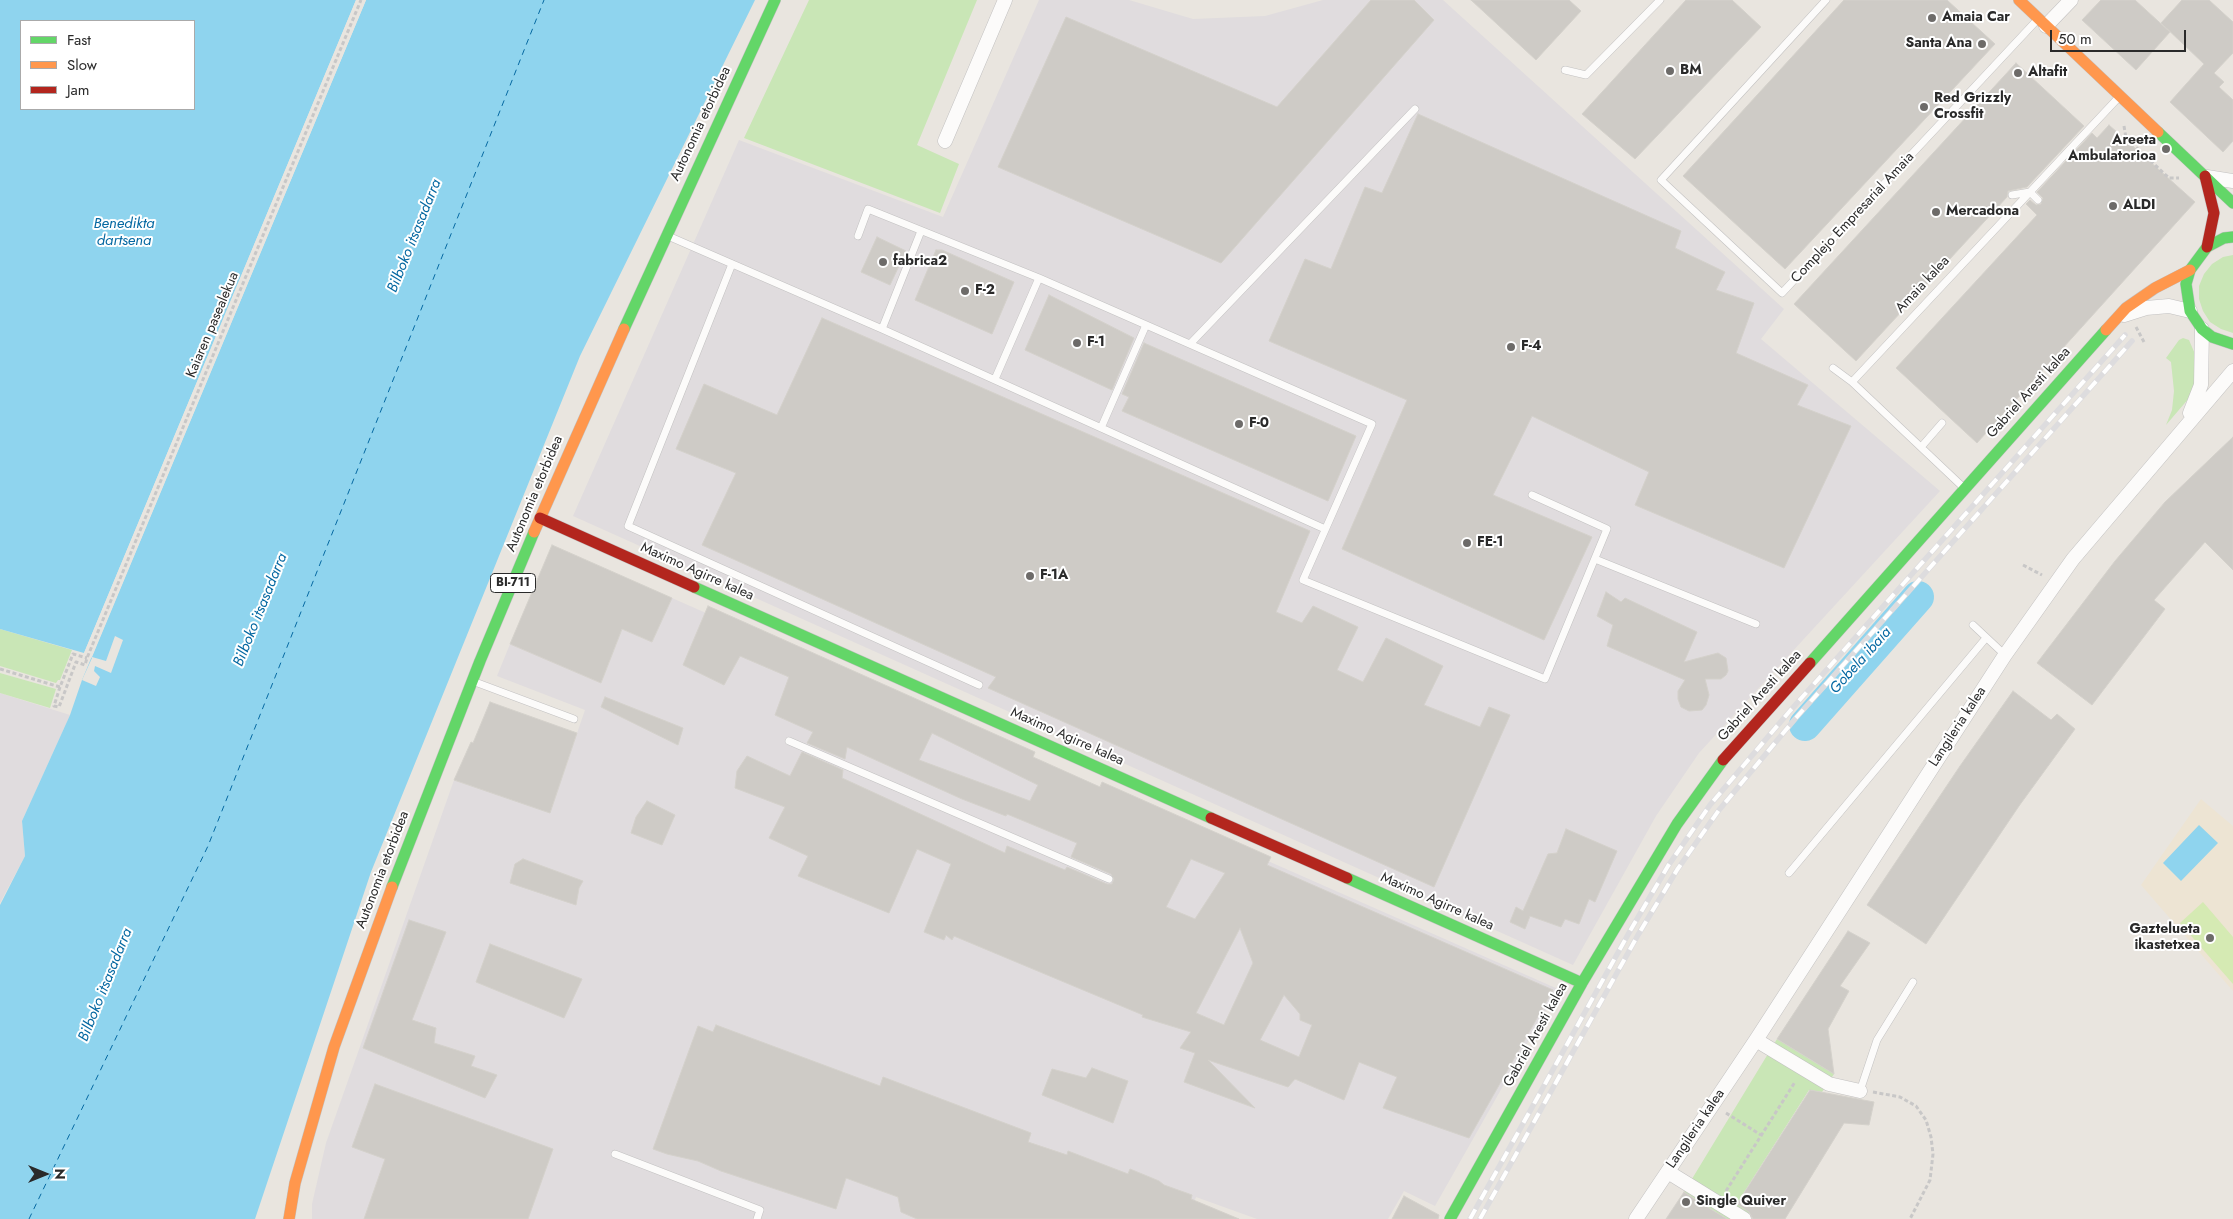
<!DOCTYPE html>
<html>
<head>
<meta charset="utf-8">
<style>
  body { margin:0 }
  #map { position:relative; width:2233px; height:1219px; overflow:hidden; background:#e9e5df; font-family:Jost,sans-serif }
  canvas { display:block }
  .legend { position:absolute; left:20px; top:20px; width:175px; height:90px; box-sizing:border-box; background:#fff; border:1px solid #aaa; margin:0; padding:6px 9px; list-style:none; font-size:15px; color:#2a2a2a }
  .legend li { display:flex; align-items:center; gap:10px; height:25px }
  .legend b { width:25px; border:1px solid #aaa }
  .north { position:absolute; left:20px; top:1149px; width:50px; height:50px; -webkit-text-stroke:4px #fff; paint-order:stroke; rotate:90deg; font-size:14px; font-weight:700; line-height:20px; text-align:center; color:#2a2a2a }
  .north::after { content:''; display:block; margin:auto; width:18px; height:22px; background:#2a2a2a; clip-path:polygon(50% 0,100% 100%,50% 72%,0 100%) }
  .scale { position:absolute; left:2050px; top:30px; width:136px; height:22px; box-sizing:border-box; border:2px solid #2a2a2a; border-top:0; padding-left:6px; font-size:15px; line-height:18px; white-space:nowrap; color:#2a2a2a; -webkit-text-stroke:4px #fff; paint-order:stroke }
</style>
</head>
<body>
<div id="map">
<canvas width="2233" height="1219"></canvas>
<ul class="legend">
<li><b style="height:6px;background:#63d668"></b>Fast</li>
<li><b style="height:6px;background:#ff974d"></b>Slow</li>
<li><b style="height:6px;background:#b3261e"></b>Jam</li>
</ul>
<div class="north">N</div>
<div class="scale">50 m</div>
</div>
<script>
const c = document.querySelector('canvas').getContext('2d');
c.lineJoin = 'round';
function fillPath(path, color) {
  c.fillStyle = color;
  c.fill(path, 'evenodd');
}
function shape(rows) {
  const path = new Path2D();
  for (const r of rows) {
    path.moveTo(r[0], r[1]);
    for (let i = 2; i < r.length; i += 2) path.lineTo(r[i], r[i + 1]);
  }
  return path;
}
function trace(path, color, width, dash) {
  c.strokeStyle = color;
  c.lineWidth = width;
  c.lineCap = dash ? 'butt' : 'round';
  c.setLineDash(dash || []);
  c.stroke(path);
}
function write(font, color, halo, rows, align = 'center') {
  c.font = font + ' Jost,sans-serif';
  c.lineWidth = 4;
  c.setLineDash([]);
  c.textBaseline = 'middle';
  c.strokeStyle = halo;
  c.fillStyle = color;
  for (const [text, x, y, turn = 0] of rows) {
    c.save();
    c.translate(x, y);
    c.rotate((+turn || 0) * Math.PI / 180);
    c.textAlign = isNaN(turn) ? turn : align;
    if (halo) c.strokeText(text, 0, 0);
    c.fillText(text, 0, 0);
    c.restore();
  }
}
const industrial = shape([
  [1039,0,1129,0,1193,19,1265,16,1323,0,1443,0,1784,309,1761,339,1940,491,1699,753,1656,816,1573,965,573,516,739,140,943,217],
  [672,598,1558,989,1435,1206,1404,1191,1388,1219,1257,1219,1196,1197,1188,1219,312,1219,312,1204,326,1143,454,780,550,812,585,710,497,676,510,644,601,683,622,629,652,642],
  [0,693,70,715,22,821,25,856,0,903]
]);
const education = shape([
  [2201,799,2233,826,2233,991,2141,885]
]);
const green = shape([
  [809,0,977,0,917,145,959,164,940,213,744,138],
  [2233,255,2233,333,2221,329,2210,322,2203,311,2199,299,2199,286,2204,274,2212,264,2223,257],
  [2183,338,2189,340,2195,354,2196,364,2194,386,2190,397,2166,425,2172,410,2174,391,2171,362,2166,358,2179,340],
  [0,629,72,650,60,680,58,680,56,683,0,666],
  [0,673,56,689,50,708,0,693],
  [1777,1039,1834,1074,1822,1092,1809,1090,1741,1197,1754,1205,1746,1219,1727,1219,1684,1192]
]);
const pitch = shape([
  [2203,902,2233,937,2233,984,2180,923]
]);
const water = shape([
  [0,0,356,0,84,653,0,629],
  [21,21,194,21,194,109,21,109],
  [366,0,755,0,580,356,371,872,255,1219,0,1219,0,905,25,856,22,821,70,715,82,680],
  [2199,825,2218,843,2181,881,2163,863]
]);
const pier = shape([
  [356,0,359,0,86,654,84,653],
  [363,0,366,0,92,657,106,661,115,636,123,640,111,673,95,666,94,671,100,677,96,686,82,680,92,658,90,656]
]);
const river = shape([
  [1805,725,1918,597]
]);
const ferry = shape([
  [29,1219,208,846,544,0]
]);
const building = shape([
  [1371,0,1414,0,1434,20,1221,263,998,167,1066,17,1277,107,1371,0],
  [1471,0,1569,0,1581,11,1536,60,1471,0],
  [1686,0,1732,0,1761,27,1635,159,1582,114,1686,0],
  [1844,0,1947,0,1995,44,1785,269,1683,176,1844,0],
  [2101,0,2135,0,2170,32,2136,70,2082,20,2101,0],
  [2182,0,2209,0,2233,22,2233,53,2214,73,2224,82,2219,87,2233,100,2233,141,2223,152,2170,102,2204,64,2161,23,2182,0],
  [2016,63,2084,126,2027,187,2008,191,2007,197,1856,361,1794,304,2016,63],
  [1418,114,1681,231,1675,248,1725,272,1716,290,1754,303,1736,353,1808,385,1797,405,1851,426,1784,568,1635,505,1649,472,1532,416,1493,495,1592,537,1544,640,1342,549,1407,400,1269,341,1305,259,1331,269,1365,187,1382,193,1418,114],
  [2109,125,2195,202,1977,443,1896,368,2037,215,2026,204,2030,200,2036,205,2041,204,2043,198,2037,192,2092,133,2097,138,2109,125],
  [877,237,906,251,890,285,861,272,877,237],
  [936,250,942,250,1014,282,992,334,915,300,936,250],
  [1049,295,1134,338,1112,390,1025,350,1049,295],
  [822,318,1310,531,1276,612,1302,623,1313,606,1358,627,1337,670,1363,682,1386,638,1443,666,1424,705,1480,727,1489,707,1510,715,1434,887,988,688,996,677,702,545,736,473,676,449,704,384,777,415,822,318],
  [1144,343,1356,436,1328,501,1122,411,1129,397,1122,394,1144,343],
  [2233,437,2233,570,2205,542,2154,600,2165,609,2092,705,2037,663,2115,561,2165,502,2233,437],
  [552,545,672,598,652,642,622,629,601,683,510,644,552,545],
  [1606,592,1621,602,1625,598,1697,632,1684,662,1718,653,1726,658,1728,671,1726,675,1721,679,1705,679,1709,695,1706,705,1702,710,1689,711,1681,707,1678,699,1678,691,1685,680,1607,646,1613,625,1597,616,1606,592],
  [708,606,1035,752,1033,757,1100,787,1102,782,1271,857,1267,865,1553,990,1469,1138,1383,1108,1397,1077,1359,1062,1344,1100,1295,1079,1288,1087,1208,1060,1255,1108,1184,1082,1195,1053,1180,1048,1191,1032,1142,1017,1143,1015,954,936,952,940,946,935,944,940,924,932,951,864,917,849,889,913,798,876,808,856,769,838,785,807,735,788,737,771,747,756,790,776,802,752,843,770,842,778,1005,853,1007,846,1065,870,1067,867,1107,884,1112,884,1114,879,1111,874,1071,857,1077,843,1007,814,1006,816,962,799,847,747,845,759,807,743,813,732,775,715,789,677,740,656,724,685,683,665,708,606],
  [932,733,1038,785,1030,801,919,760,932,733],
  [1191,859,1225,873,1195,919,1166,907,1191,859],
  [1240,928,1253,963,1224,1025,1196,1013,1240,928],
  [1284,995,1300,1014,1300,1020,1312,1025,1299,1057,1260,1040,1284,995],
  [2013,691,2051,720,2057,714,2075,729,2019,806,1926,944,1867,905,1960,766,2013,691],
  [605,697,683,728,678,745,601,707,605,697],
  [490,702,577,733,550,813,454,780,471,742,473,743,490,702],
  [647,801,675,815,662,845,631,833,636,817,647,801],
  [1566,829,1617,851,1595,902,1589,899,1579,924,1565,919,1561,927,1530,916,1525,929,1510,922,1516,907,1523,911,1548,854,1557,853,1566,829],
  [523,859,583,881,579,888,576,905,510,883,515,864,523,859],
  [409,920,446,932,412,1020,436,1028,434,1043,475,1056,471,1066,497,1075,485,1098,363,1048,409,920],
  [1848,931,1870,943,1840,986,1849,991,1828,1029,1834,1074,1777,1039,1848,931],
  [490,944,582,979,564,1018,476,982,490,944],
  [716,1025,880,1086,883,1077,1031,1133,1028,1142,1067,1155,1068,1151,1128,1174,1130,1169,1159,1181,1164,1185,1192,1195,1191,1199,1239,1219,917,1219,901,1212,898,1197,846,1178,836,1209,721,1171,698,1161,667,1154,653,1149,698,1026,713,1032,716,1025],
  [1092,1068,1128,1081,1113,1123,1042,1095,1052,1069,1086,1078,1092,1068],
  [375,1084,553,1149,528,1219,364,1219,385,1159,352,1147,375,1084],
  [1810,1090,1874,1102,1869,1125,1844,1123,1785,1219,1753,1219,1749,1212,1737,1204,1810,1090],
  [1684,1192,1704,1205,1727,1219,1666,1219,1684,1192],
  [1404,1196,1439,1215,1438,1219,1392,1219,1404,1196]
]);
const path = shape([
  [2124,126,2126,138,2169,178,2179,178],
  [2136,327,2144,342],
  [2023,565,2042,575],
  [0,669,60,687,73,654,87,658],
  [60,687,54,706,59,707,76,662,85,665,87,658,361,0],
  [1873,1092,1900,1097,1916,1106,1926,1120,1931,1137,1933,1154,1930,1180,1910,1219],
  [1726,1113,1761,1135],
  [1726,1191,1795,1082]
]);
const lane = shape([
  [1826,0,1661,180,1782,293,2038,19],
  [1565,70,1586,75,1660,0],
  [2012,195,2030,192,2038,200],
  [668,236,882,329,1325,529],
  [858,236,868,209,1039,278,1372,424,1303,580,1545,679,1607,529,1532,495],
  [732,264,628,526,979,685],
  [882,329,921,231],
  [1190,344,1415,109],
  [1833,368,1852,382],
  [995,379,1039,278],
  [1101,428,1146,325],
  [1922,446,1942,423],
  [1964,488,1852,382,2119,97],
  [1595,559,1756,624],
  [1973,625,2005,655],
  [475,682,574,719],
  [789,741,1109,879],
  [1789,873,1986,638],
  [1860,1091,1877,1040,1913,982],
  [615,1154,760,1210,757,1219]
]);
const street = shape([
  [2046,26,2071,0],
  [945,141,1005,0],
  [2207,177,2233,181],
  [2124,315,2146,308,2169,306,2190,311],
  [2190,413,2201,385,2202,329],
  [1756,1040,1829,1084,1860,1091],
  [1668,1172,1744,1219],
  [1636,1219,1756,1040,2005,655,2073,559,2233,371]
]);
const fast = shape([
  [2158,132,2233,203],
  [2233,237,2224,238,2207,247,2190,270,2186,284,2190,311,2202,329,2212,337,2233,344],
  [624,329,775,0],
  [694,587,1211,818],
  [1810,663,2106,330],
  [1347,878,1582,983],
  [392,887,480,661,534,532],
  [1450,1219,1582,983,1677,824,1723,760]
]);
const slow = shape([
  [2019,0,2158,132],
  [2106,330,2126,308,2155,288,2190,270],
  [534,532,624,329],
  [289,1219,295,1183,334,1047,392,887]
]);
const jam = shape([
  [2205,176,2214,213,2207,247],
  [540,518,694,587],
  [1723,760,1810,663],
  [1211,818,1347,878]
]);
const rail = shape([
  [1470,1219,1630,931,1668,866,1710,805,1789,712,2125,335],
  [1480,1219,1638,935,1677,870,1719,810,1795,719,2132,341]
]);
const markers = [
  [1932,18,5,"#6d6b69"],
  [1982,44,5,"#6d6b69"],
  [1670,71,5,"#6d6b69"],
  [2018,73,5,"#6d6b69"],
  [1924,107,5,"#6d6b69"],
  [2166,149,5,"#6d6b69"],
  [2113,206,5,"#6d6b69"],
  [1936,212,5,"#6d6b69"],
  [883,262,5,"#6d6b69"],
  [965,291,5,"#6d6b69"],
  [1077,343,5,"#6d6b69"],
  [1511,347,5,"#6d6b69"],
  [1239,424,5,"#6d6b69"],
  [1467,543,5,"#6d6b69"],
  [1030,576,5,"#6d6b69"],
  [2210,938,5,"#6d6b69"],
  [1686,1202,5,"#6d6b69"]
];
const shields = [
  [513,583,45]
];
const shieldNames = [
  ["BI-711",513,583]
];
const poiNames = [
  ["Amaia Car",1942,18],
  ["Santa Ana",1972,44,"right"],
  ["BM",1680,71],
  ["Altafit",2028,73],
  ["Red Grizzly",1934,99],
  ["Crossfit",1934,115],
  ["Areeta",2156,141,"right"],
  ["Ambulatorioa",2156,157,"right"],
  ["ALDI",2123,206],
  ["Mercadona",1946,212],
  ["fabrica2",893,262],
  ["F-2",975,291],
  ["F-1",1087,343],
  ["F-4",1521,347],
  ["F-0",1249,424],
  ["FE-1",1477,543],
  ["F-1A",1040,576],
  ["Gaztelueta",2200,930,"right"],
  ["ikastetxea",2200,946,"right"],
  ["Single Quiver",1696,1202]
];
const streetNames = [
  ["Autonomia etorbidea",701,124,-65],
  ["Complejo Empresarial Amaia",1853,218,-47],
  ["Amaia kalea",1923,285,-47],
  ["Kaiaren pasealekua",213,325,-67],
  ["Gabriel Aresti kalea",2029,393,-48],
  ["Autonomia etorbidea",535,494,-67],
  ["Maximo Agirre kalea",697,572,24],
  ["Gabriel Aresti kalea",1760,696,-48],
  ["Langileria kalea",1958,727,-57],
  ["Maximo Agirre kalea",1067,737,24],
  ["Autonomia etorbidea",383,870,-69],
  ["Maximo Agirre kalea",1437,902,24],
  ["Gabriel Aresti kalea",1536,1035,-61],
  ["Langileria kalea",1696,1129,-56]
];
const waterNames = [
  ["Benedikta",124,224],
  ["dartsena",124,241],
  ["Bilboko itsasadarra",415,236,-68],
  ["Bilboko itsasadarra",261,610,-68],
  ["Gobela ibaia",1861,661,-48],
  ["Bilboko itsasadarra",106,985,-68]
];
fillPath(industrial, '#e0dcde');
fillPath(education, '#ede4d3');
fillPath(green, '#c9e6b6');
fillPath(pitch, '#d5eab3');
fillPath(water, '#8fd4ee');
fillPath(pier, '#e9e5df');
trace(river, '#8fd4ee', 32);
trace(ferry, '#0669a2', 1, [6, 5]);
fillPath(building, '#cecbc6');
trace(building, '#d4d1cb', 1);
trace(lane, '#c2c1c1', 8);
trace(street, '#c2c1c1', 15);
trace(fast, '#c2c1c1', 12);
trace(slow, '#c2c1c1', 12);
trace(jam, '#c2c1c1', 12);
trace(path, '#c8c7c7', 3, [4, 2.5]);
trace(lane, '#fcfbfa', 7);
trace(street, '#fcfbfa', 14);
trace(fast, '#63d668', 11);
trace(slow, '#ff974d', 11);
trace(jam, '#b3261e', 11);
trace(rail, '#dddcde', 5.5);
trace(rail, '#fff', 4, [11]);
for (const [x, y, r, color] of markers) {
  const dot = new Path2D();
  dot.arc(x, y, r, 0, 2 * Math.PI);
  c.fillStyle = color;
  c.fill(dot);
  trace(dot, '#fff', 2);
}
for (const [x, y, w] of shields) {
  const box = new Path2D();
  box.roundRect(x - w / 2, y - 9.5, w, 19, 4);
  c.fillStyle = '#fff';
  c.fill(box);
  trace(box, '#2a2a2a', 1);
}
write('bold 12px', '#2a2a2a', null, shieldNames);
write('bold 14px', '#2a2a2a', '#fff', poiNames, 'left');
write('14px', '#2a2a2a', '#fff', streetNames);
write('italic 15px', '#0669a2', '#fff', waterNames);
</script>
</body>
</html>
